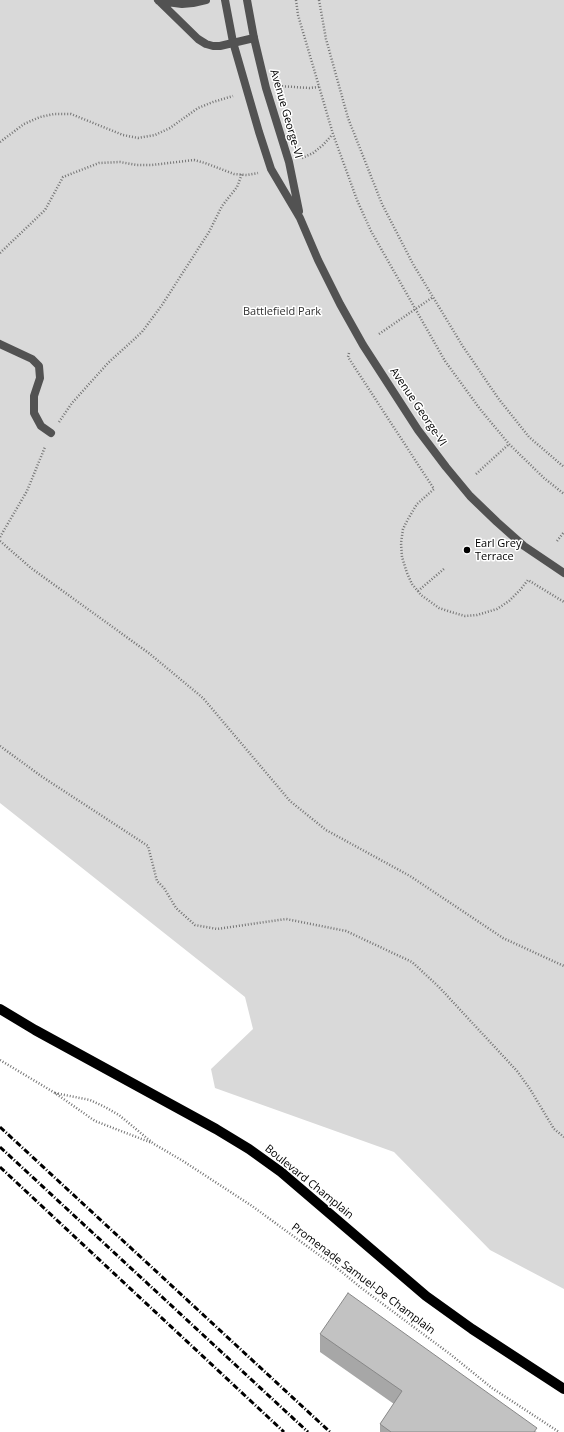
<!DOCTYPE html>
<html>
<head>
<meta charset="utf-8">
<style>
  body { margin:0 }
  canvas { display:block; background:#fff }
</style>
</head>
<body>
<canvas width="564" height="1432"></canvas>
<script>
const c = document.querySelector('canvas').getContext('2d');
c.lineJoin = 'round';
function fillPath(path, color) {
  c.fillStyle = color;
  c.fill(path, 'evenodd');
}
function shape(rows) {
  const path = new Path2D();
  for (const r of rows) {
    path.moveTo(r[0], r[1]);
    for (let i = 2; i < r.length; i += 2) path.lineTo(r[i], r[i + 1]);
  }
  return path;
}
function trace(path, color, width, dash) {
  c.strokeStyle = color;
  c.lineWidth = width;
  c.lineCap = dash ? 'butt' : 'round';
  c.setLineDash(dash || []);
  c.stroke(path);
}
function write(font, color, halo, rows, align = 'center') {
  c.font = font + ' "Open Sans",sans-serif';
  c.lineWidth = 3;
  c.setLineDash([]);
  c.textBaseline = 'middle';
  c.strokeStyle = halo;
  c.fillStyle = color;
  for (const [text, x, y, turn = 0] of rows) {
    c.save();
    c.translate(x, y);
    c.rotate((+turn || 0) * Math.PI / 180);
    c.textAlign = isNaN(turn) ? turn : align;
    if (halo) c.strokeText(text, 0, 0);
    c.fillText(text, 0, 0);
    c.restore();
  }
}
const green = shape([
  [0,0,564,0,564,1289,490,1250,394,1152,215,1088,211,1069,253,1029,245,997,0,803]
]);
const path = shape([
  [296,0,298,15,333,134,357,200,371,231,445,361,480,409,509,444,544,478,564,494],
  [319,0,326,39,348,118,382,204,413,264,462,345,498,398,529,437,564,467],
  [279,86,309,88,319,87],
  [0,142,24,124,40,117,54,114,71,114,123,135,138,138,155,135,170,128,198,108,213,102,233,96],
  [302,158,313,153,323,145,332,135],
  [0,253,45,210,63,177,99,163,120,162,137,165,152,165,194,160,205,163,234,174,247,175,258,173],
  [379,334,433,297],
  [349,353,348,357,434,489,417,504,408,519,403,529,401,543,402,557,407,573,412,584,421,595,439,608,451,612,465,616,477,615,497,609,509,601,520,590,528,580,564,602],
  [59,422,72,403,108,363,142,332,162,305,209,232,222,206,237,187,242,174],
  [476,474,509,444],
  [0,537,27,491,45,447],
  [0,541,31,568,150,654,203,698,290,801,326,830,410,876,503,938,564,966],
  [557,541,564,532],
  [418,591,445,568],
  [0,746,41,776,148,846,157,881,164,888,176,908,195,925,217,929,286,919,346,931,412,962,439,987,517,1071,530,1089,554,1129,564,1137],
  [0,1060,55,1093,95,1121,152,1143],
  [55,1093,90,1100,103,1106,119,1115,154,1144,183,1161,252,1206,337,1268,360,1287,450,1354,492,1388,559,1432]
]);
const service = shape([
  [0,344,32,359,39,366,40,378,34,396,34,413,41,426,51,433]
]);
const minor = shape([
  [225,0,233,42,259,132,271,169,300,218,318,260,340,304,363,345,418,430,446,467,470,496,497,522,524,546,564,573],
  [254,38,266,88,289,162,299,211]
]);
const tertiary = shape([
  [158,0,198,39,206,44,213,46,220,46,254,38,247,0],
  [159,1,182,4,193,3,206,0]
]);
const primary = shape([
  [0,1009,35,1030,216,1129,249,1149,281,1172,426,1296,472,1329,564,1389]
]);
const rail = shape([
  [0,1127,330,1432],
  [0,1147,308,1432],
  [0,1167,284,1432]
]);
const wall = shape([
  [320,1334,537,1432,380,1432,380,1424,394,1404,320,1352]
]);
const building = shape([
  [348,1293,537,1428,534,1432,391,1432,380,1424,402,1391,320,1334,348,1293]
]);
const markers = [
  [467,550,4,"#000"]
];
const streetNames = [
  ["Avenue George-VI",286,114,74],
  ["Avenue George-VI",418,407,56],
  ["Boulevard Champlain",309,1182,39],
  ["Promenade Samuel-De Champlain",363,1279,37]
];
const parkNames = [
  ["Battlefield Park",282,312]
];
const poiNames = [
  ["Earl Grey",475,544],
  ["Terrace",475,557]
];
fillPath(green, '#d9d9d9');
trace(path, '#747474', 2.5, [1, 2]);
trace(service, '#525252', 8);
trace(minor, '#525252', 8);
trace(tertiary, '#525252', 8);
trace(primary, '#000', 10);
trace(rail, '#000', 3, [6, 2, 1, 2]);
fillPath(wall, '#a7a7a7');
fillPath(building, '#c2c2c2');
trace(building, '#888', 1);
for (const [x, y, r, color] of markers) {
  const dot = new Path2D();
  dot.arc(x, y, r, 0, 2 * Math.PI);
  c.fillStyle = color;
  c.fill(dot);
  trace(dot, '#fff', 1.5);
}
write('11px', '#000', '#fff', streetNames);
write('11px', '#303030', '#fff', parkNames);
write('11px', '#000', '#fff', poiNames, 'left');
</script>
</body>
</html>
